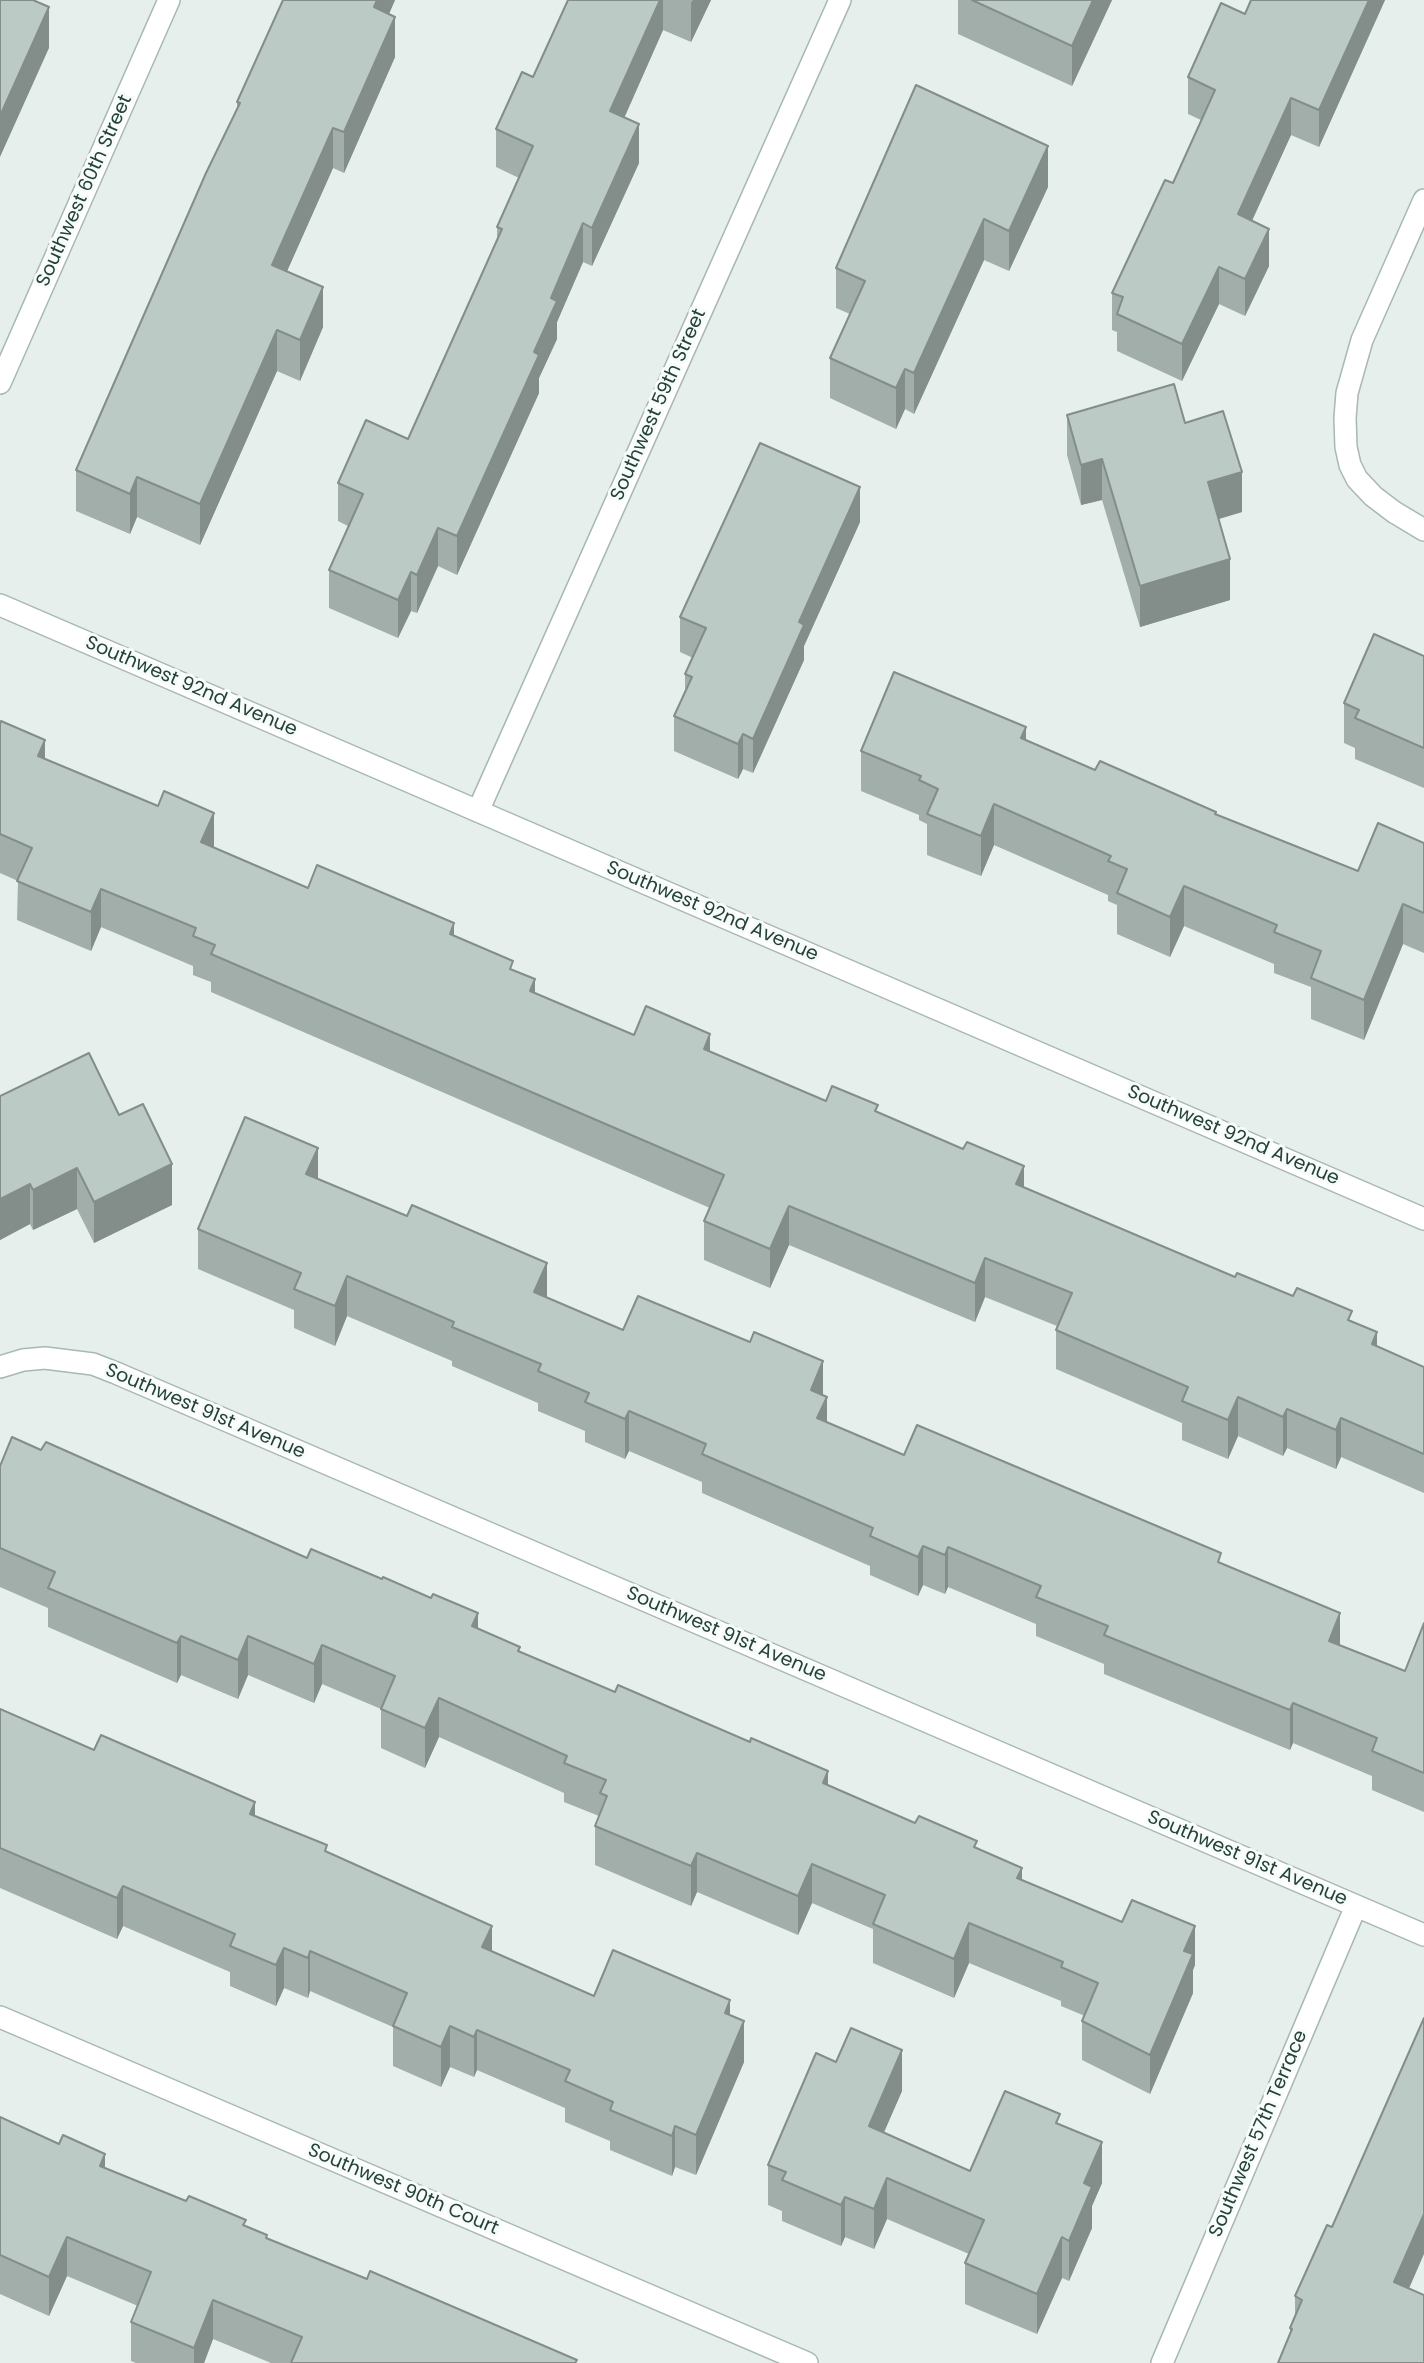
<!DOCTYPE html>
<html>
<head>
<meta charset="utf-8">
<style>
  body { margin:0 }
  canvas { display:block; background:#e6efeb }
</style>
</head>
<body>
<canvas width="1424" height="2363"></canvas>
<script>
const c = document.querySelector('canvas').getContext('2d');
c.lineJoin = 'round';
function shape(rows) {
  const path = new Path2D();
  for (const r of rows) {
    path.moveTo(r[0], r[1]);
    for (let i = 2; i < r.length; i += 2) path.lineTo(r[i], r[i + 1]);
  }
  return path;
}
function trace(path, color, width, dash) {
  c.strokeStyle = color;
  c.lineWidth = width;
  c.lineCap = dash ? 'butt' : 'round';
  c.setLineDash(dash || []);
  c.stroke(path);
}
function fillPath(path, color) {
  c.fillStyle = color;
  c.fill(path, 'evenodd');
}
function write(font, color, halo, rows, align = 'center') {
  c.font = font + ' Poppins,sans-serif';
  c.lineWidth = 6;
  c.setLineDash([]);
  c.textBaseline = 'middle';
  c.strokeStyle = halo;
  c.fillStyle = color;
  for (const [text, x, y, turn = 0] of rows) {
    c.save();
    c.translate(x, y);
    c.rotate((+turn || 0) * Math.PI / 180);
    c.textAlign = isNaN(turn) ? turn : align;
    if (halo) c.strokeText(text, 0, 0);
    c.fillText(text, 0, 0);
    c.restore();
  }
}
const minor = shape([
  [1424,200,1362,340,1347,393,1345,418,1346,447,1350,465,1357,479,1373,496,1394,512,1424,530],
  [0,383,169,0],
  [478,811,840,0],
  [0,1367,23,1360,45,1358,93,1364,116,1373,1424,1935],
  [0,2017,807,2363],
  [1162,2363,1356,1906]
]);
const tertiary = shape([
  [0,605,1424,1219]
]);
const wall = shape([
  [283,0,395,0,389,14,395,57,344,173,333,168,287,271,323,327,300,381,277,371,200,545,137,517,130,534,76,511,76,470,237,110,237,102],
  [568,0,711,0,691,42,663,30,624,118,639,163,592,266,583,262,557,322,557,339,539,378,539,393,457,575,438,566,417,613,411,611,398,638,329,608,329,570,348,526,338,521,338,483,408,439,497,241,497,227,519,178,496,167,496,129,533,77],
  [958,0,1112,0,1072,86,958,34],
  [1251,0,1385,0,1319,147,1291,135,1252,221,1269,266,1245,316,1219,304,1182,381,1117,351,1117,332,1112,330,1112,293,1173,183,1201,120,1188,114,1188,77,1245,14],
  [1048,187,1009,271,984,260,914,414,905,409,896,429,830,398,830,358,850,314,836,308,836,268],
  [1067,415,1185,423,1242,512,1219,519,1230,600,1140,627,1102,500,1081,505,1067,455],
  [860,522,804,646,804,660,753,773,743,769,738,779,674,751,674,716,685,691,685,674,693,658,680,652,680,617],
  [1424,656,1424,788,1355,759,1355,748,1344,743,1344,703],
  [0,724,45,759,214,848,308,888,454,936,513,970,535,993,634,1035,710,1052,826,1101,878,1112,1024,1187,1235,1277,1352,1321,1377,1347,1424,1367,1424,1493,1341,1457,1336,1469,1287,1448,1283,1456,1238,1436,1228,1459,1182,1440,1182,1423,1056,1369,1056,1330,1057,1326,985,1297,975,1322,789,1245,770,1288,704,1260,704,1221,710,1208,211,992,211,982,193,975,193,966,101,927,91,951,17,920,18,881,0,873],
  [1026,741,1095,770,1216,815,1358,871,1424,843,1424,953,1403,944,1364,1040,1311,1019,1311,987,1274,973,1274,964,1184,926,1170,957,1117,934,1117,905,1108,901,1108,895,994,845,981,876,927,855,927,824,919,820,919,815,861,791,861,751],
  [0,1096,119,1115,172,1205,94,1243,77,1209,33,1230,30,1224,0,1240],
  [318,1179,547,1298,623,1330,823,1395,827,1423,904,1455,1221,1564,1340,1645,1405,1671,1424,1623,1424,1812,1372,1790,1372,1776,1293,1743,1290,1750,1104,1674,1104,1664,1036,1636,1036,1624,948,1587,945,1594,923,1585,918,1596,870,1575,870,1566,702,1493,702,1482,629,1451,625,1459,585,1442,585,1431,538,1411,538,1403,452,1366,452,1361,347,1316,335,1346,294,1328,294,1310,198,1269,198,1229],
  [41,1450,478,1628,520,1652,915,1823,977,1849,1022,1880,1195,1965,1193,1970,1193,1993,1150,2094,1082,2060,1082,2021,1085,2016,1061,2006,1061,2001,969,1963,954,1998,873,1963,873,1929,812,1903,798,1935,697,1892,691,1906,595,1865,595,1826,599,1816,564,1802,564,1793,439,1737,425,1768,381,1748,381,1709,322,1684,314,1703,248,1675,238,1699,181,1675,177,1683,48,1627,48,1608,0,1587,0,1466],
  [0,1709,94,1750,255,1816,327,1852,492,1951,594,1996,730,2015,744,2062,696,2175,675,2167,672,2176,610,2150,610,2141,565,2122,565,2108,477,2070,474,2077,450,2067,441,2087,393,2066,393,2027,310,1991,308,1998,284,1988,276,2006,230,1986,230,1972,123,1926,117,1939,0,1888],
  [836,2062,902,2091,883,2133,970,2171,1060,2124,1102,2183,1092,2206,1092,2228,1069,2281,1062,2278,1037,2334,965,2304,965,2263,969,2254,887,2219,874,2249,845,2237,841,2246,782,2221,782,2211,768,2205,768,2165],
  [0,2117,105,2168,246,2226,267,2239,577,2363,271,2363,213,2339,204,2363,136,2363,131,2361,131,2322,138,2306,67,2276,49,2316,0,2294],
  [1332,2227,1290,2334,1290,2328,1295,2317,1295,2296]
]);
const shadedWall = shape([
  [377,0,395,0,374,48,374,7],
  [660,0,663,0,663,30,610,150,610,111],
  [693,0,711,0,691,42,691,3],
  [1093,0,1112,0,1072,86,1072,46],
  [1369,0,1385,0,1319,147,1319,110],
  [49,7,49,48,0,157,0,116],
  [395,17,395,57,344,173,344,132],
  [1291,98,1291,135,1238,251,1238,214],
  [639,124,639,163,592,266,592,228],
  [333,128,333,168,272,305,272,265],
  [1048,146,1048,187,1009,271,1009,231],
  [984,219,984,260,914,414,914,373],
  [583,223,583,262,557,322,557,339,539,378,539,393,457,575,457,536,534,352,551,298],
  [1269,229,1269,266,1245,316,1245,279],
  [1219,267,1219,304,1182,381,1182,344],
  [323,287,323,327,300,381,300,340],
  [277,330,277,371,200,545,200,504],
  [905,369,905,409,896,429,896,388],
  [1102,459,1102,500,1081,505,1081,465],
  [1242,472,1242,512,1208,522,1208,482],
  [137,477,137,517,130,534,130,494],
  [860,487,860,522,804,646,804,660,753,773,753,739,799,622],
  [438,528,438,566,417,613,417,575],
  [1230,559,1230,600,1140,627,1140,586],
  [411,572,411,611,398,638,398,600],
  [1026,727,1026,767,1021,738],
  [743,734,743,769,738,779,738,744],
  [45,740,45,779,38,756],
  [994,804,994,845,981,876,981,836],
  [214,813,214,852,201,842],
  [1184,886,1184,926,1170,957,1170,917],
  [101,889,101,927,91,951,91,912],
  [1403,904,1403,944,1364,1040,1364,1000],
  [454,923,454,962,450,934],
  [535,979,535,1018,530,991],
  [710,1034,710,1073,704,1049],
  [318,1148,318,1188,306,1174],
  [172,1164,172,1205,94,1243,94,1202],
  [1024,1166,1024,1205,1016,1184],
  [77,1168,77,1209,33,1230,33,1190],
  [30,1184,30,1224,0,1240,0,1199],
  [789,1206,789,1245,770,1288,770,1249],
  [985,1258,985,1297,975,1322,975,1283],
  [547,1263,547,1302,534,1292],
  [347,1276,347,1316,335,1346,335,1306],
  [1377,1332,1377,1371,1372,1344],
  [823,1361,823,1401,811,1390],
  [827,1397,827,1436,817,1418],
  [1238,1397,1238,1436,1228,1459,1228,1420],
  [1287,1409,1287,1448,1283,1456,1283,1417],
  [629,1411,629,1451,625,1459,625,1419],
  [1341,1418,1341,1457,1336,1469,1336,1430],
  [923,1546,923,1585,918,1596,918,1557],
  [948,1547,948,1587,945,1594,945,1555],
  [478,1613,478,1652,472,1626],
  [1340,1613,1340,1653,1329,1641],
  [181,1636,181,1675,177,1683,177,1643],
  [248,1636,248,1675,238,1699,238,1660],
  [322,1645,322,1684,314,1703,314,1664],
  [439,1698,439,1737,425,1768,425,1728],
  [1293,1703,1293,1743,1290,1750,1290,1710],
  [828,1771,828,1810,823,1783],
  [255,1802,255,1843,250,1814],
  [697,1853,697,1892,691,1906,691,1866],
  [812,1864,812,1903,798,1935,798,1896],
  [1022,1868,1022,1907,1017,1878],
  [123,1886,123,1926,117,1939,117,1898],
  [969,1923,969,1963,954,1998,954,1959],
  [492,1926,492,1966,482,1947],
  [1195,1926,1195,1965,1193,1970,1193,1993,1150,2094,1150,2055,1184,1951],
  [284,1948,284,1988,276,2006,276,1965],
  [310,1951,310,1991,308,1998,308,1958],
  [730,2000,730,2041,725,2013],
  [744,2021,744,2062,696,2175,696,2135],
  [450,2026,450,2067,441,2087,441,2047],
  [477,2030,477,2070,474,2077,474,2037],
  [902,2050,902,2091,869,2167,869,2126],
  [675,2126,675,2167,672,2176,672,2136],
  [1102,2142,1102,2183,1092,2206,1092,2228,1069,2281,1069,2241,1084,2183],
  [105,2154,105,2193,100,2166],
  [887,2178,887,2219,874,2249,874,2209],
  [845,2197,845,2237,841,2246,841,2205],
  [1424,2214,1424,2254,1394,2323,1394,2282],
  [67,2237,67,2276,49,2316,49,2277],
  [1062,2237,1062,2278,1037,2334,1037,2294],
  [213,2300,213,2339,204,2363,194,2363,194,2348]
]);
const building = shape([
  [0,0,33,0,49,7,0,116,0,0],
  [283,0,377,0,374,7,395,17,344,132,333,128,272,265,323,287,300,340,277,330,200,504,137,477,130,494,76,470,206,173,240,103,237,102,283,0],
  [568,0,660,0,610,111,639,124,592,228,583,223,551,298,557,301,534,352,539,355,457,536,438,528,417,575,411,572,398,600,329,570,363,494,338,483,366,420,408,439,502,229,497,227,533,146,496,129,522,72,533,77,568,0],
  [972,0,1093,0,1072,46,972,0],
  [1251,0,1369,0,1319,110,1291,98,1238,214,1269,229,1245,279,1219,267,1182,344,1117,314,1123,297,1112,293,1165,180,1173,183,1215,90,1188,77,1221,3,1245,14,1251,0],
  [916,85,1048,146,1009,231,984,219,914,373,905,369,896,388,830,358,865,281,836,268,916,85],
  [1174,384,1185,423,1223,411,1242,472,1208,482,1230,559,1140,586,1102,459,1081,465,1067,415,1174,384],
  [760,443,860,487,799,622,804,625,753,739,743,734,738,744,674,716,692,677,685,674,706,628,680,617,760,443],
  [1374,634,1424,656,1424,748,1355,718,1359,710,1344,703,1374,634],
  [894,672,1026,727,1021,738,1095,770,1100,761,1216,812,1215,814,1358,871,1378,823,1424,843,1424,913,1403,904,1364,1000,1311,978,1321,951,1274,932,1277,925,1184,886,1170,917,1117,893,1127,869,1108,861,1111,856,994,804,981,836,927,814,938,789,919,780,921,776,861,751,894,672],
  [1,721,45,740,38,756,158,806,164,791,214,813,201,842,308,888,317,865,454,923,450,934,513,961,510,969,535,979,530,991,634,1035,646,1006,710,1034,704,1049,826,1101,832,1086,878,1105,875,1111,963,1149,967,1142,1024,1166,1016,1184,1235,1277,1237,1273,1293,1296,1297,1288,1352,1311,1348,1320,1377,1332,1372,1344,1424,1367,1424,1454,1341,1418,1336,1430,1287,1409,1283,1417,1238,1397,1228,1420,1182,1401,1188,1387,1056,1330,1072,1293,985,1258,975,1283,789,1206,770,1249,704,1221,724,1175,211,954,215,945,193,936,196,928,101,889,91,912,17,881,32,848,0,834,0,724,1,721],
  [89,1053,119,1115,143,1104,172,1164,94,1202,77,1168,33,1190,30,1184,0,1199,0,1096,89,1053],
  [245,1117,318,1148,306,1174,407,1216,412,1205,547,1263,534,1292,623,1330,638,1296,750,1342,754,1332,823,1361,811,1390,827,1397,817,1418,904,1455,917,1425,1221,1553,1218,1562,1340,1613,1329,1641,1405,1671,1424,1623,1424,1773,1372,1751,1377,1738,1293,1703,1290,1710,1104,1635,1108,1626,1036,1597,1041,1586,948,1547,945,1555,923,1546,918,1557,870,1536,873,1528,702,1454,706,1444,629,1411,625,1419,585,1402,589,1393,538,1371,541,1364,452,1327,454,1322,347,1276,335,1306,294,1289,301,1273,198,1229,245,1117],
  [12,1437,41,1450,46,1442,307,1558,311,1549,382,1579,383,1577,431,1598,433,1594,478,1613,472,1626,520,1647,518,1651,615,1692,618,1685,750,1742,751,1738,828,1771,823,1783,915,1823,919,1816,977,1841,974,1847,1022,1868,1017,1878,1122,1922,1132,1900,1195,1926,1184,1951,1193,1954,1150,2055,1082,2021,1098,1983,1061,1967,1063,1962,969,1923,954,1959,873,1924,885,1895,812,1864,798,1896,697,1853,691,1866,595,1826,607,1796,600,1793,606,1780,564,1763,567,1756,439,1698,425,1728,381,1709,395,1676,322,1645,314,1664,248,1636,238,1660,181,1636,177,1643,48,1588,55,1572,0,1548,0,1466,12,1437],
  [0,1709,94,1750,101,1735,255,1802,250,1814,327,1845,325,1851,492,1926,482,1947,594,1996,613,1950,730,2000,725,2013,744,2021,696,2135,675,2126,672,2136,610,2110,613,2102,565,2081,570,2070,477,2030,474,2037,450,2026,441,2047,393,2026,407,1993,310,1951,308,1958,284,1948,276,1965,230,1946,235,1934,123,1886,117,1898,0,1848,0,1709],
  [1424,2018,1424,2214,1394,2282,1424,2295,1424,2363,1278,2363,1292,2329,1290,2328,1302,2300,1295,2296,1327,2225,1332,2227,1424,2018],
  [851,2028,902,2050,869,2126,970,2171,1005,2091,1060,2114,1056,2123,1102,2142,1084,2183,1092,2187,1069,2241,1062,2237,1037,2294,965,2263,984,2220,887,2178,874,2209,845,2197,841,2205,782,2180,786,2172,768,2165,816,2053,836,2062,851,2028],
  [0,2117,59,2144,63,2135,105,2154,100,2166,186,2201,189,2196,246,2220,243,2225,267,2235,266,2238,367,2279,370,2271,577,2360,575,2363,291,2363,302,2337,213,2300,194,2348,131,2322,151,2272,67,2237,49,2277,0,2255,0,2117]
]);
const streetNames = [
  ["Southwest 60th Street",85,191,-66],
  ["Southwest 59th Street",659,405,-66],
  ["Southwest 92nd Avenue",191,687,23],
  ["Southwest 92nd Avenue",712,912,23],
  ["Southwest 92nd Avenue",1233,1136,23],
  ["Southwest 91st Avenue",205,1412,23],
  ["Southwest 91st Avenue",726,1635,23],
  ["Southwest 91st Avenue",1247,1859,23],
  ["Southwest 57th Terrace",1259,2134,-67],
  ["Southwest 90th Court",403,2190,23]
];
trace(minor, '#a8b8b2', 24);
trace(tertiary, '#a8b8b2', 24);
trace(minor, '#fff', 21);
trace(tertiary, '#fff', 21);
fillPath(wall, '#a1aea9');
fillPath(shadedWall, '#838d89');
fillPath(building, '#bbcac4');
trace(building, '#838d89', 2);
write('19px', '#24423a', '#f7fbf9', streetNames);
</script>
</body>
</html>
